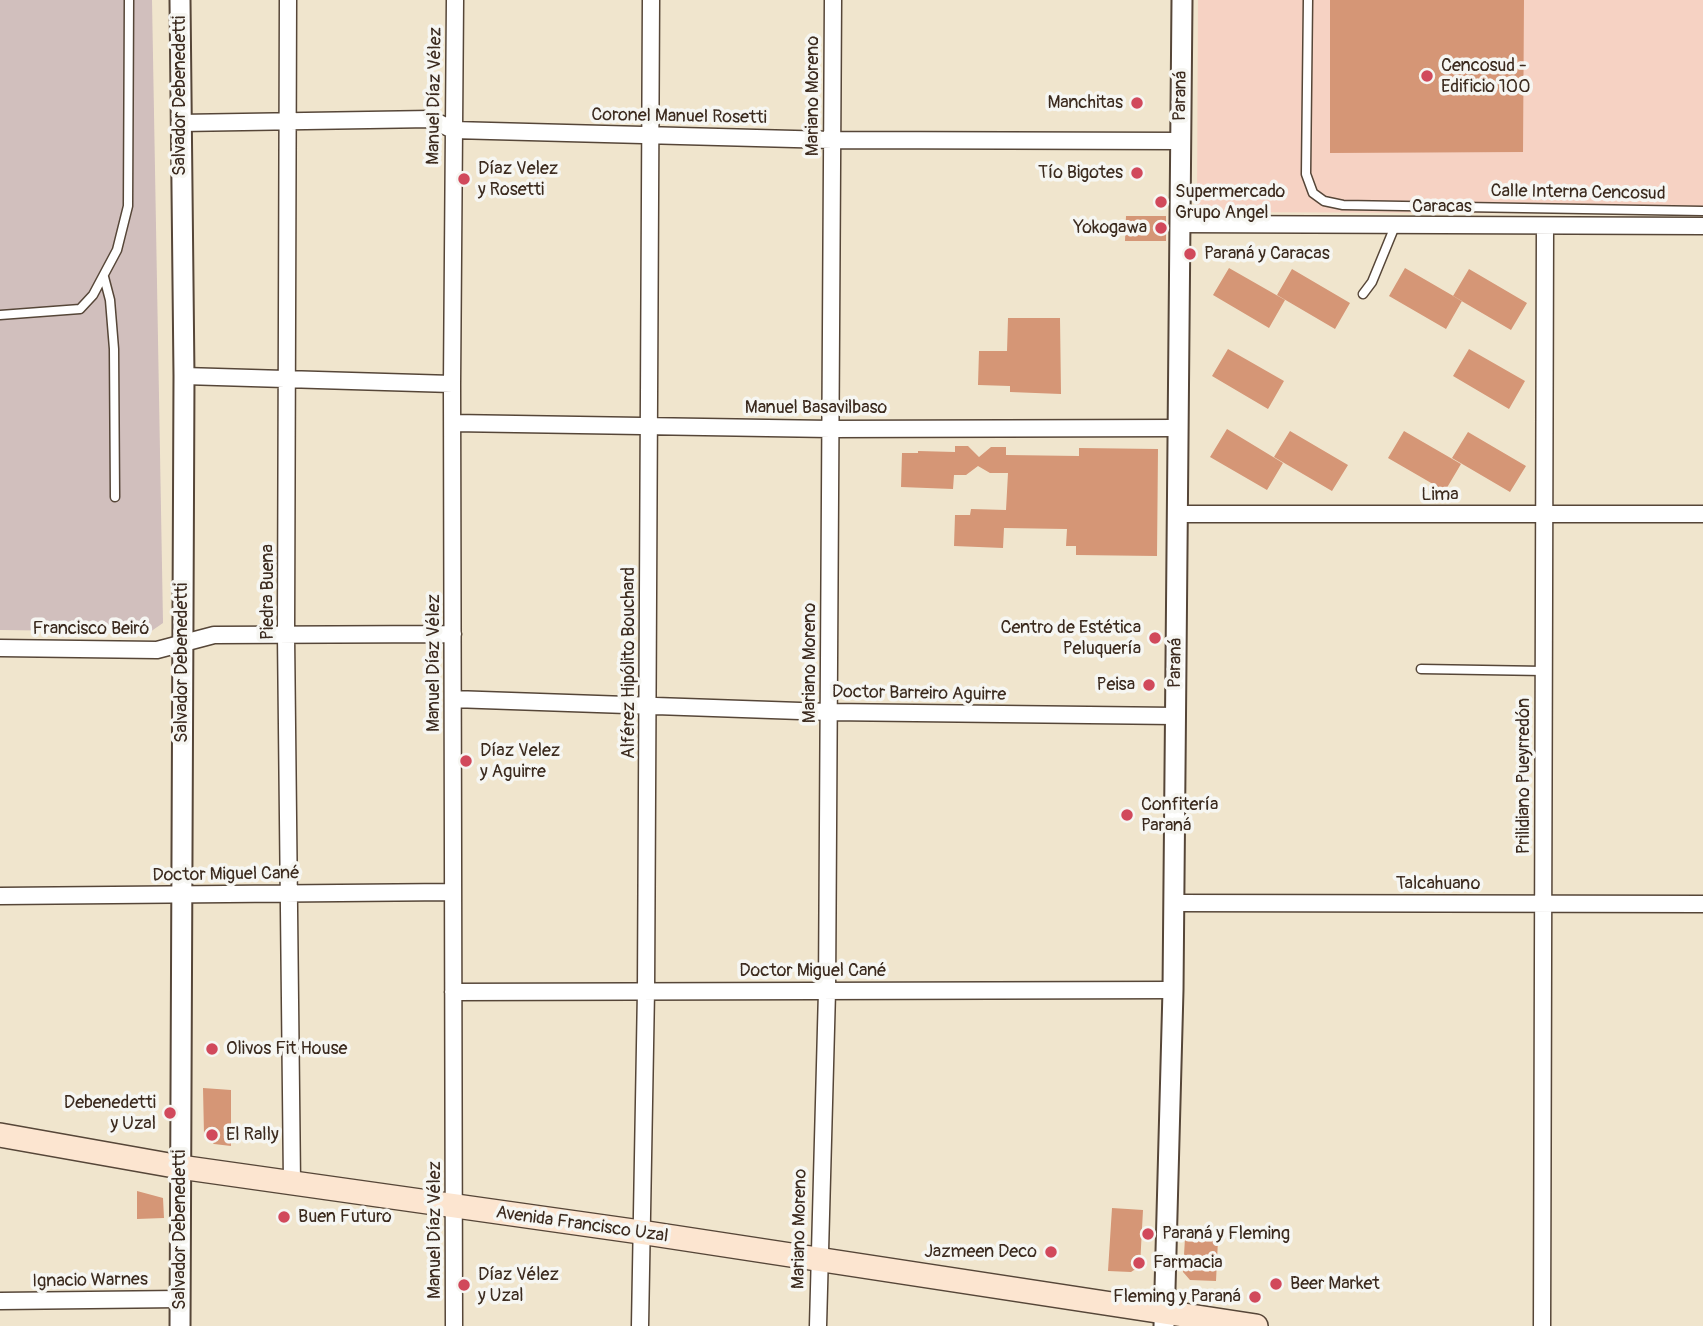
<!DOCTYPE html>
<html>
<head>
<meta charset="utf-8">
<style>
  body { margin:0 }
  canvas { display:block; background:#f0e5cd }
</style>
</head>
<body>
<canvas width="1703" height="1326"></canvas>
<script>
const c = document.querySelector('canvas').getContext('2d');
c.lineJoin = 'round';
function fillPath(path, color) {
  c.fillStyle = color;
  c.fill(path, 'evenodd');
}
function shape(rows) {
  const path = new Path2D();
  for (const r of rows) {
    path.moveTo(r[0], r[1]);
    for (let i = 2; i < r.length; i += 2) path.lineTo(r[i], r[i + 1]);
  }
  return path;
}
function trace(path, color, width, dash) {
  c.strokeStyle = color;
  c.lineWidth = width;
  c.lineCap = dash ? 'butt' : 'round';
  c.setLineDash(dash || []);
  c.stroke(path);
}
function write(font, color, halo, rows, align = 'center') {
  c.font = font + ' Pangolin,sans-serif';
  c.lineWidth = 7;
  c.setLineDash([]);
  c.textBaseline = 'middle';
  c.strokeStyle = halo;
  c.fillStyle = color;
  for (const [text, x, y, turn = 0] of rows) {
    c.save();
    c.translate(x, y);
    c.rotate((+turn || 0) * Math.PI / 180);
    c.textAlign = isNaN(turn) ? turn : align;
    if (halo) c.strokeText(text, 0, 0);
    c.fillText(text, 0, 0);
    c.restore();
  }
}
const built = shape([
  [1198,0,1703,0,1703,214,1204,212,1197,204]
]);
const industrial = shape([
  [0,0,152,0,163,623,150,632,0,630]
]);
const building = shape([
  [1330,0,1524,0,1523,152,1330,153],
  [1126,216,1166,216,1166,241,1125,241],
  [1229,268,1285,300,1269,328,1213,295],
  [1405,268,1462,301,1446,329,1389,296],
  [1292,269,1350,303,1335,329,1277,295],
  [1469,269,1527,303,1511,330,1453,296],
  [1008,318,1060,318,1061,394,1010,392,1010,386,978,385,979,351,1007,351],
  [1228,349,1284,381,1268,409,1212,376],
  [1469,349,1525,381,1509,409,1453,376],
  [1227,429,1283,463,1267,490,1210,457],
  [1290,431,1348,465,1332,491,1274,457],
  [1404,431,1461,464,1445,491,1388,458],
  [1468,432,1526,466,1510,492,1452,458],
  [955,446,968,446,979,457,991,447,1006,447,1006,455,1079,456,1079,448,1158,449,1157,556,1076,555,1076,546,1066,546,1067,529,1004,528,1003,548,954,546,955,515,970,515,971,509,1006,510,1008,473,990,473,978,466,966,475,954,475,953,489,901,487,902,453,918,453,918,451,955,452],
  [203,1088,231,1090,231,1146,214,1144,204,1135],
  [137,1191,163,1198,164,1218,137,1219],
  [1112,1208,1143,1210,1140,1266,1131,1272,1108,1271],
  [1185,1238,1218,1240,1216,1281,1190,1280,1183,1272]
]);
const service = shape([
  [1308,0,1306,174,1313,193,1324,201,1343,205,1703,211],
  [104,277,110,300,114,349,115,497],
  [1363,294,1372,282,1395,226],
  [0,315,80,309,93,295,117,250,128,206,129,0],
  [1421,669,1544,671]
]);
const minor = shape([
  [288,0,286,635,292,1183],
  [180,123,431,119,453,130,832,140,1181,141],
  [1180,224,1703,226],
  [184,376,452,384],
  [453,423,830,429,1178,428],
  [1177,514,1703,514],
  [0,648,157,650,214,635,453,634],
  [453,699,829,712,1175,716],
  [0,896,453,892],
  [1174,903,1703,904],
  [453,992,1173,990],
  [0,1301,180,1299],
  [454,1326,452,384,455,0],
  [640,1326,646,990,651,0],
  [818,1326,827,991,833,0],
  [1542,1326,1545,226]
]);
const tertiary = shape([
  [180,1326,184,376,180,0],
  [1164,1326,1173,990,1182,0]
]);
const secondary = shape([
  [0,1135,180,1167,640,1232,1256,1326]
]);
const markers = [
  [1427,76,7,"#d1495b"],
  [1137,103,7,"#d1495b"],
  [1137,173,7,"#d1495b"],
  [464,179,7,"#d1495b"],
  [1161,202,7,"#d1495b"],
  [1161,228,7,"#d1495b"],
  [1190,254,7,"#d1495b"],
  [1155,638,7,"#d1495b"],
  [1149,685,7,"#d1495b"],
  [466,761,7,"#d1495b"],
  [1127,815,7,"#d1495b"],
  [212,1049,7,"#d1495b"],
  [170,1113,7,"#d1495b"],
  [212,1135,7,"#d1495b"],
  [284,1217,7,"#d1495b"],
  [1148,1234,7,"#d1495b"],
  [1051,1252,7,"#d1495b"],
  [1139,1263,7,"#d1495b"],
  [1276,1284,7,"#d1495b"],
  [464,1285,7,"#d1495b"],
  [1255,1297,7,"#d1495b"]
];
const poiNames = [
  ["Cencosud -",1441,66],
  ["Edificio 100",1441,87],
  ["Manchitas",1123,103,"right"],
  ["Díaz Velez",478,169],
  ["y Rosetti",478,190],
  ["Tío Bigotes",1123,173,"right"],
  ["Supermercado",1175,192],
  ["Grupo Angel",1175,213],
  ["Yokogawa",1147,228,"right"],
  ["Paraná y Caracas",1204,254],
  ["Centro de Estética",1141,628,"right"],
  ["Peluquería",1141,649,"right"],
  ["Peisa",1135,685,"right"],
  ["Díaz Velez",480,751],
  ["y Aguirre",480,772],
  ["Confitería",1141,805],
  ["Paraná",1141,826],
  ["Olivos Fit House",226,1049],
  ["Debenedetti",156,1103,"right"],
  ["y Uzal",156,1124,"right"],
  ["El Rally",226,1135],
  ["Buen Futuro",298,1217],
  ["Paraná y Fleming",1162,1234],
  ["Jazmeen Deco",1037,1252,"right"],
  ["Farmacia",1153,1263],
  ["Díaz Vélez",478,1275],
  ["y Uzal",478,1296],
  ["Beer Market",1290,1284],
  ["Fleming y Paraná",1241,1297,"right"]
];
const streetNames = [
  ["Salvador Debenedetti",180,96,-90],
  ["Manuel Díaz Vélez",435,96,-89],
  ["Mariano Moreno",813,96,-90],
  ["Paraná",1181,96,-89],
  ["Coronel Manuel Rosetti",679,117,1],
  ["Calle Interna Cencosud",1578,193,1],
  ["Caracas",1442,207],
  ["Manuel Basavilbaso",816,408],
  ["Lima",1440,495],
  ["Piedra Buena",268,592,-90],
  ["Francisco Beiró",91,629],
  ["Salvador Debenedetti",182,663,-90],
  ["Manuel Díaz Vélez",434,663,-90],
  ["Alférez Hipólito Bouchard",629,663,-90],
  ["Mariano Moreno",810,663,-90],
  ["Paraná",1176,663,-89],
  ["Doctor Barreiro Aguirre",919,694,1],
  ["Prilidiano Pueyrredón",1524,776,-90],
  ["Doctor Miguel Cané",226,875,-1],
  ["Talcahuano",1438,884],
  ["Doctor Miguel Cané",813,971],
  ["Avenida Francisco Uzal",582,1225,8],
  ["Mariano Moreno",800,1229,-89],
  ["Salvador Debenedetti",180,1230,-90],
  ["Manuel Díaz Vélez",435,1230,-90],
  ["Ignacio Warnes",90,1281,-1]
];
fillPath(built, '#f6d2c3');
fillPath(industrial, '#d1bfbd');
fillPath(building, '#d59676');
trace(service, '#564638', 11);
trace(minor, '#564638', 19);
trace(tertiary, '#564638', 23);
trace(secondary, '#564638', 26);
trace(service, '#fff', 8);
trace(minor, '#fff', 16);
trace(tertiary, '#fff', 19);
trace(secondary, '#fce5d0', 23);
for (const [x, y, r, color] of markers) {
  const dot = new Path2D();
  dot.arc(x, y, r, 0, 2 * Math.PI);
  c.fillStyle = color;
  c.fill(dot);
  trace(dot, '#f6f6f2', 2.5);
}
write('18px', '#3b2a1e', '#f6f6f2', poiNames, 'left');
write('18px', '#3b2a1e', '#f6f6f2', streetNames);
</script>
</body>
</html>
